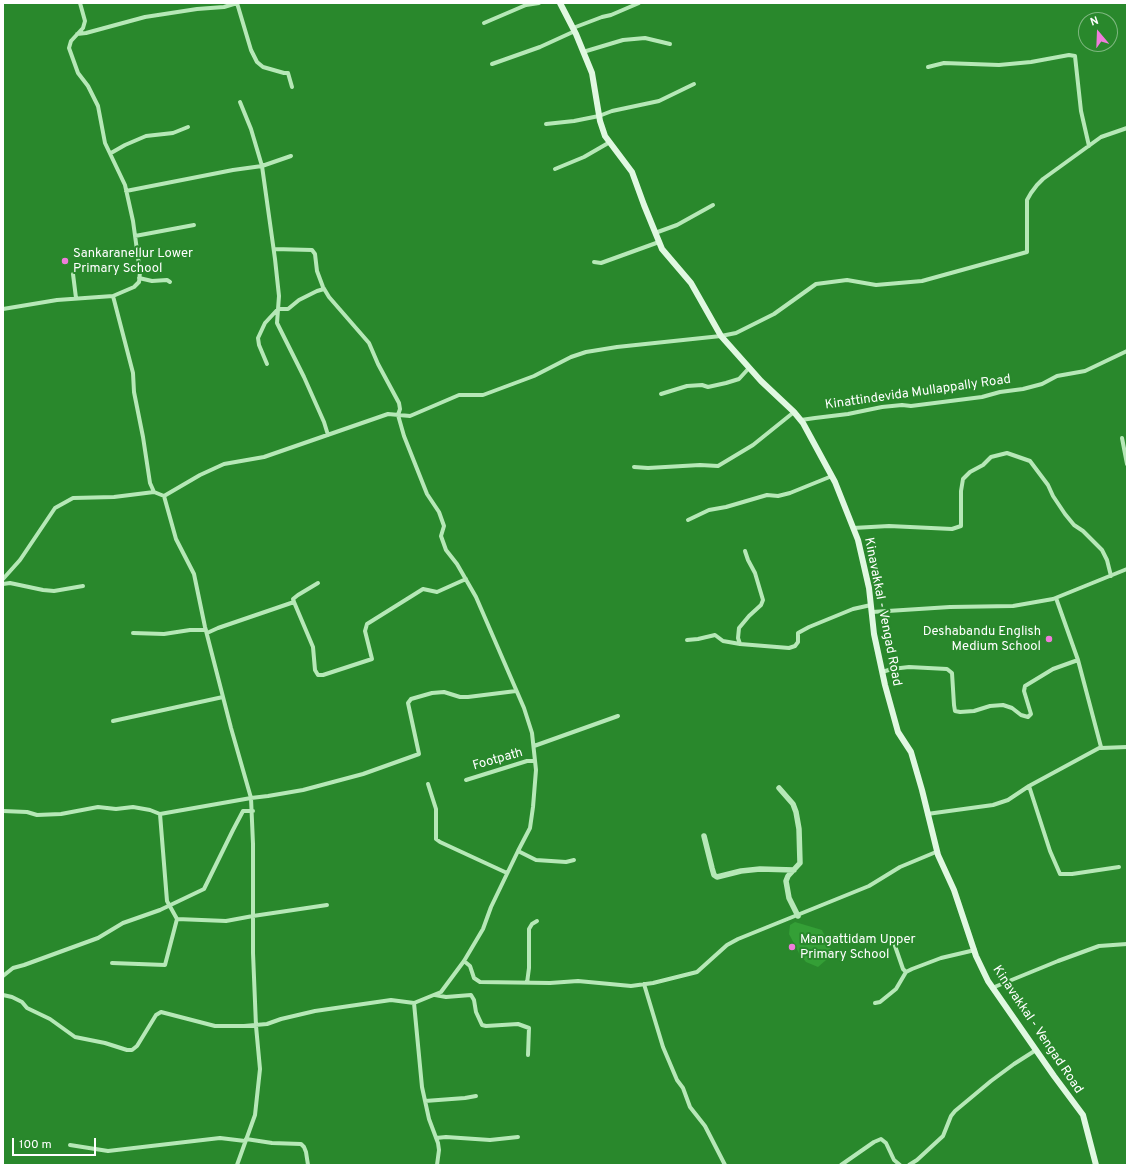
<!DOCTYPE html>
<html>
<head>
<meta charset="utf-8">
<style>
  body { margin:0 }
  #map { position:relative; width:1130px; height:1168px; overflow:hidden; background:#29882c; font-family:Overpass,sans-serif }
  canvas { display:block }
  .frame { position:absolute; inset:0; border:4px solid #fff; pointer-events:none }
  .north { position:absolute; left:1078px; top:12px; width:40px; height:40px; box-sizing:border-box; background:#29882c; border:1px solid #7fb880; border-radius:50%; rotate:341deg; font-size:11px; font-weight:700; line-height:16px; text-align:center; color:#fff }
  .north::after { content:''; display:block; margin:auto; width:14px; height:18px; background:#ef7ddb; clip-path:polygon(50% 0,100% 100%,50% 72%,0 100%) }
  .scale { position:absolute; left:12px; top:1138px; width:84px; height:18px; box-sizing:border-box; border:2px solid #fff; border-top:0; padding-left:5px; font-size:12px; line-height:14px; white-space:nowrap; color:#fff; -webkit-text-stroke:3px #29882c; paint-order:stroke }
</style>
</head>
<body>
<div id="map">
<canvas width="1130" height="1168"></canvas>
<div class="frame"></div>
<div class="north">N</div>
<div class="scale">100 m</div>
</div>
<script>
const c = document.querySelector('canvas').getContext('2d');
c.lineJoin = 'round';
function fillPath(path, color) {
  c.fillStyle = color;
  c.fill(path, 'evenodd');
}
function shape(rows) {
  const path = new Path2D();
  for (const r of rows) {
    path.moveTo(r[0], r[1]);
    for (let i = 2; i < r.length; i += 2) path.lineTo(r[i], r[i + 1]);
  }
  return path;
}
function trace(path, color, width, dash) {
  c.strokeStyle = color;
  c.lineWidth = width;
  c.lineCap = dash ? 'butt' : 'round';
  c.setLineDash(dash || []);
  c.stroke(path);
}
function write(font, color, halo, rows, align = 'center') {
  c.font = font + ' Overpass,sans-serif';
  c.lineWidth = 4;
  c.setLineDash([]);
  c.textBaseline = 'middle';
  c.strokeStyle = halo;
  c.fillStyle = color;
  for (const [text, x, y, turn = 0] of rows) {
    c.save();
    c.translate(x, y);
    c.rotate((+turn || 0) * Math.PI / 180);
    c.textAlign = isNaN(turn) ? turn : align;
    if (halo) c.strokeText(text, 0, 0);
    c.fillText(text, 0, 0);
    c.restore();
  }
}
const green = shape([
  [795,922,822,930,833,954,818,967,806,962,800,955,789,934,790,925]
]);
const minor = shape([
  [80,3,85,21,83,28,71,41,69,48,78,73,88,86,98,106,105,143,125,185,133,221,140,272,139,282,134,287,113,296],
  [237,3,251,50,257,62,263,67,284,73,288,73,292,87],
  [484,23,526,5,539,3],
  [573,28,602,17,611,15,639,3],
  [77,34,86,33,145,17,197,9,224,7,237,3],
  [583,52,623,40,645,38,670,44],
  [492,64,540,47,575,31],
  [928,67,944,63,999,65,1031,62,1069,55,1075,56,1081,111,1089,146],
  [240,102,251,129,262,166,291,156],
  [546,124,574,121,599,116,612,111,659,101,694,84],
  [111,153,125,145,146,136,173,133,188,127],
  [555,169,584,157,610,142],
  [126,191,233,170,262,166,275,259,279,296,277,323,304,377,324,422,328,435],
  [655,233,677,225,713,205],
  [135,236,194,225],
  [594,262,601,263,659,242],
  [73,274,76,298],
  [139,278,152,281,167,280,170,282],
  [3,309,57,300,113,296,133,373,134,392,143,437,150,483,154,492,164,496],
  [267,364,259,345,258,338,265,323,278,309,288,309,299,300,317,291,324,289],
  [661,394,687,386,702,385,708,387,726,383,739,379,749,368],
  [801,420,815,418,848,414,882,407,902,405,911,406,982,397,1000,392,1023,389,1042,384,1057,376,1085,371,1127,351],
  [1122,438,1127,464],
  [634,467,648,468,700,465,718,466,753,445,794,412],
  [688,520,709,510,726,507,767,495,778,496,790,493,832,476],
  [853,528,889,526,952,529,961,526,961,491,963,479,970,472,983,465,991,457,1007,453,1030,461,1048,485,1053,496,1065,514,1074,525,1083,531,1102,550,1107,560,1111,576],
  [745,551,748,560,755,573,763,600,761,605,749,616,739,628,738,638,740,644,789,648,795,646,798,642,798,633,809,627,853,609,871,605],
  [3,579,20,560,55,508,73,498,114,497,154,492],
  [3,584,10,583,43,590,54,591,83,586],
  [294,602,313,647,315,670,318,675,323,675,372,659,365,631,367,624,423,589,437,592,466,579],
  [872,612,950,607,1013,606,1053,599,1127,569],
  [133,633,164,634,190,630,206,630],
  [207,633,218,628,294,602,293,599,298,595,318,583],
  [687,640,698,639,715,635,723,641,740,644],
  [882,672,892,669,909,667,947,669,952,673,954,705,955,711,960,712,974,711,990,706,1003,705,1012,708,1021,715,1028,717,1031,714,1024,691,1025,686,1053,669,1078,660],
  [113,721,223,697],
  [534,746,618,716],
  [1101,748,1127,747],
  [466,780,527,761,535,761],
  [428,784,436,809,436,839,440,842,507,873],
  [1029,786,1050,851,1060,874,1072,874,1119,867],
  [3,811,27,812,37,815,61,814,98,807,116,809,133,807,150,810,160,814,251,798,268,796,303,790,363,774,419,754,408,703,411,699,432,693,444,692,460,697,468,697,516,691],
  [927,814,993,805,1008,800,1029,786,1101,747,1078,660,1056,598],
  [518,851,536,860,566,862,574,860],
  [177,919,226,921,253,916,327,905],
  [894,943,903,969,906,972],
  [464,961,470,966,474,978,480,982,550,983,578,981,631,986,653,983,697,972,727,945,738,939,869,886,900,867,936,852],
  [112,963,165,965,177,919,167,901,160,814],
  [3,976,13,968,24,965,98,938,123,923,160,910,204,889,233,830,243,811,253,811],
  [527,983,529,968,529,929,532,924,537,921],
  [644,984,663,1047,677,1080,683,1088,690,1107,705,1126,725,1165],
  [992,988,1058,961,1099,946,1127,944],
  [3,995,12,997,22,1002,27,1008,50,1019,75,1037,105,1043,127,1050,132,1050,137,1046,156,1015,161,1012,215,1026,244,1026,267,1024,281,1019,315,1011,391,1000,414,1003,441,992,464,961,483,929,491,907,518,851,530,828,533,807,536,770,532,733,524,708,476,597,457,564,446,550,441,536,444,526,439,512,427,494,404,436,398,415,400,409,399,403,378,364,369,343,329,297,323,287,317,271,315,254,312,250,274,249],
  [435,995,446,997,471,995,474,1000,476,1012,482,1025,486,1026,518,1024,529,1028,528,1055],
  [414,1003,422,1087,429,1119,438,1143,439,1150,437,1165],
  [875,1003,880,1002,896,989,906,972,912,969,941,958,975,950],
  [425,1101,465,1098,476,1096],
  [436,1138,446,1137,490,1140,518,1137],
  [246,1139,272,1143,301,1144,304,1147,306,1152,308,1165],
  [70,1145,108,1151,220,1138,245,1141],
  [237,1165,255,1115,260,1069,256,1026,253,953,253,844,251,798,231,728,205,627,194,574,176,539,164,496,200,475,224,464,264,457,388,414,410,416,459,395,483,395,534,376,571,357,586,352,617,347,721,336,736,333,774,314,816,284,847,280,876,285,922,281,1027,252,1027,200,1031,193,1037,185,1043,179,1101,137,1127,128],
  [841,1165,874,1142,881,1139,886,1143,894,1160,900,1165],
  [909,1165,917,1160,943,1136,951,1116,955,1111,991,1081,1014,1064,1036,1050]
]);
const tertiary = shape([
  [779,788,793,804,796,812,799,829,800,863,788,876,786,881,789,898,798,916],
  [704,836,712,868,714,875,717,877,741,871,760,869,794,870]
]);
const secondary = shape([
  [560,3,576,34,592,73,600,121,605,136,632,172,644,205,662,249,691,283,721,336,761,381,794,412,803,423,835,482,858,540,869,588,874,634,885,685,898,732,911,752,922,790,938,855,954,890,976,956,988,981,1054,1076,1083,1115,1096,1165]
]);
const markers = [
  [65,261,4,"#ef7ddb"],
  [1049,639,4,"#ef7ddb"],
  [792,947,4,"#ef7ddb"]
];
const poiNames = [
  ["Sankaranellur Lower",73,254],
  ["Primary School",73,269],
  ["Deshabandu English",1041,632,"right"],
  ["Medium School",1041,647,"right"],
  ["Mangattidam Upper",800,940],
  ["Primary School",800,955]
];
const streetNames = [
  ["Kinattindevida Mullappally Road",918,393,-8],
  ["Kinavakkal - Vengad Road",882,612,79],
  ["Footpath",498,760,-16],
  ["Kinavakkal - Vengad Road",1037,1030,56]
];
fillPath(green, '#349f36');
trace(minor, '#b6e8b7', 4);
trace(tertiary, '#b6e8b7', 5.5);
trace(secondary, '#e0f8e1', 6);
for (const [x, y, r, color] of markers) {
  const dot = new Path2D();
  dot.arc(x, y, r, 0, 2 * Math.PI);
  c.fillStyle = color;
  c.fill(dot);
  trace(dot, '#29882c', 1.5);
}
write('13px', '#fff', '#29882c', poiNames, 'left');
write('13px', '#fff', '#29882c', streetNames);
</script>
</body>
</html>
